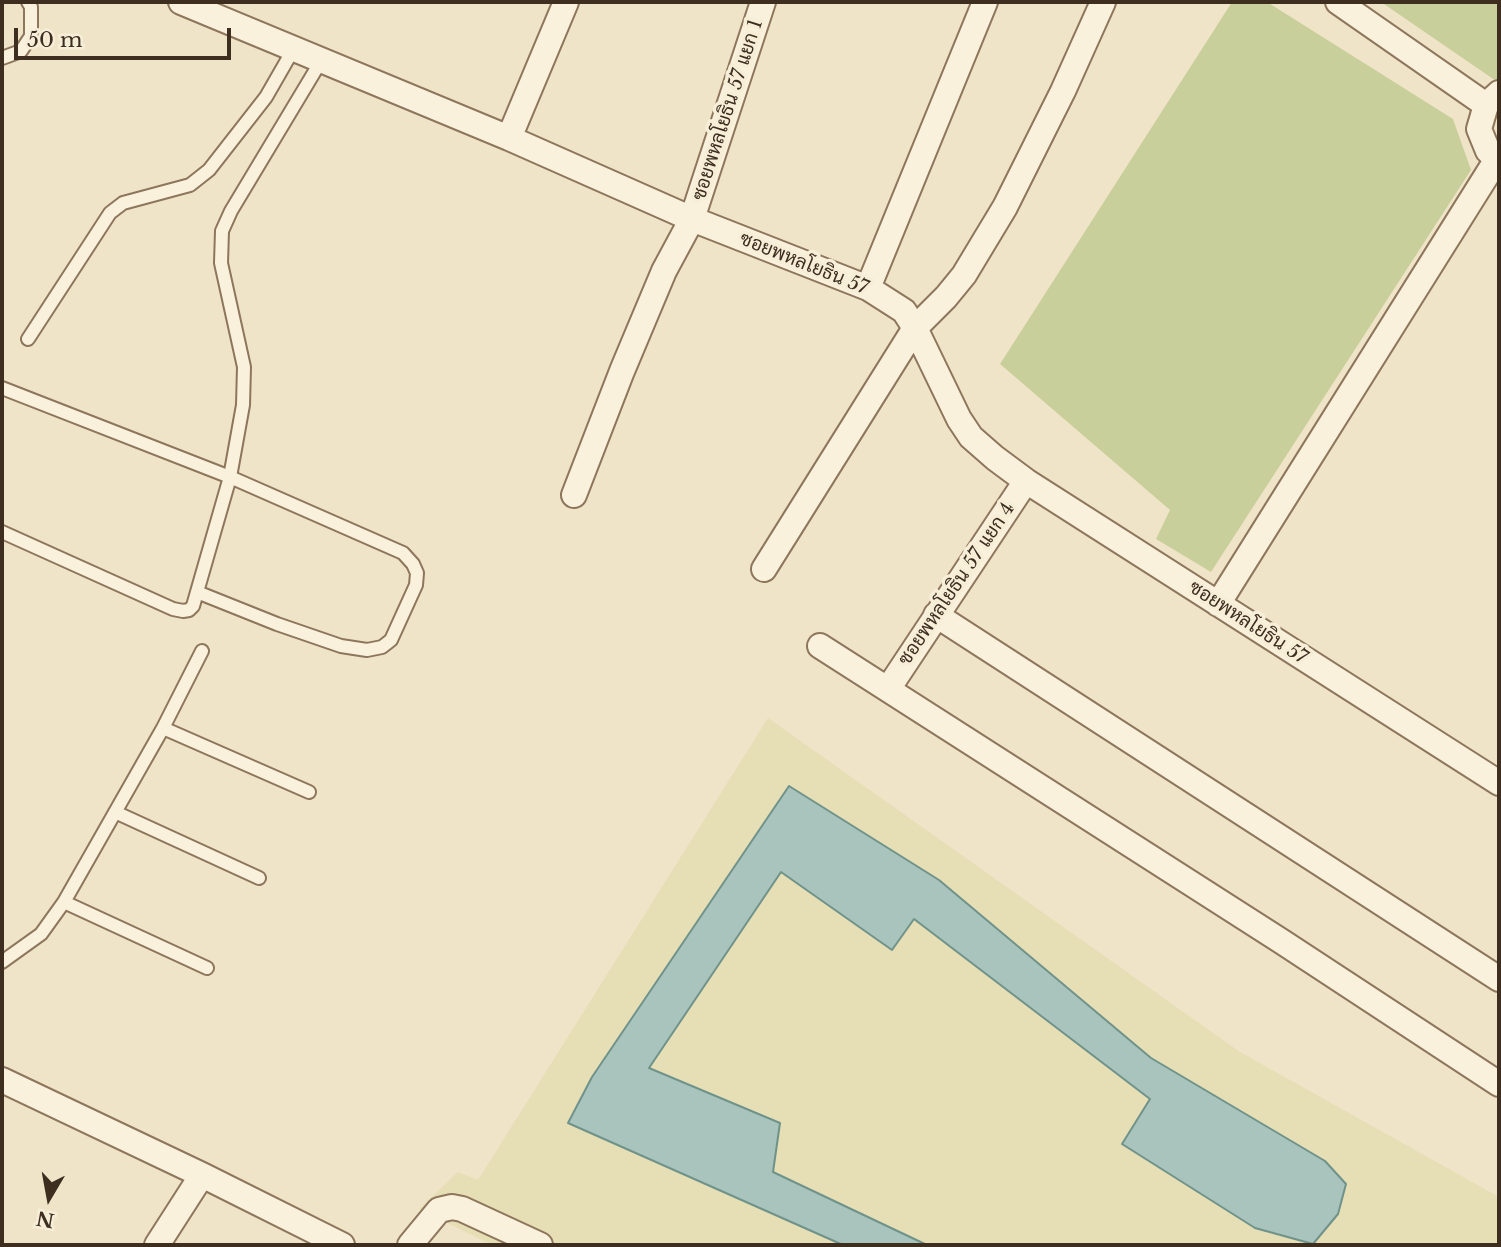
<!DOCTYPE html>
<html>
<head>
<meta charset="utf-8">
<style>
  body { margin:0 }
  #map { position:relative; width:1501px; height:1247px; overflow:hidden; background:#f0e4c8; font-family:"Libre Baskerville",serif }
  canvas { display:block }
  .frame { position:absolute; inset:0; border:4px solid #3d2e20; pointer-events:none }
  .north { position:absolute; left:14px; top:1163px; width:70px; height:70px; -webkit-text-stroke:5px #f7eed8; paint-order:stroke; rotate:190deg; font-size:19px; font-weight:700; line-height:28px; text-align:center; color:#3d2e20 }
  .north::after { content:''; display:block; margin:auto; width:24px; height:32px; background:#3d2e20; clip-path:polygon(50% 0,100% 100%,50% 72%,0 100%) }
  .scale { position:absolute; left:14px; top:28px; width:217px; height:32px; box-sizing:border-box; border:4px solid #3d2e20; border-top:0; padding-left:9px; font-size:21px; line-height:24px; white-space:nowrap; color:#3d2e20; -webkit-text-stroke:5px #f7eed8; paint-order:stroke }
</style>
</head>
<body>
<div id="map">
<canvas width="1501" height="1247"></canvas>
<div class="frame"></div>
<div class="north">N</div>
<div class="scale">50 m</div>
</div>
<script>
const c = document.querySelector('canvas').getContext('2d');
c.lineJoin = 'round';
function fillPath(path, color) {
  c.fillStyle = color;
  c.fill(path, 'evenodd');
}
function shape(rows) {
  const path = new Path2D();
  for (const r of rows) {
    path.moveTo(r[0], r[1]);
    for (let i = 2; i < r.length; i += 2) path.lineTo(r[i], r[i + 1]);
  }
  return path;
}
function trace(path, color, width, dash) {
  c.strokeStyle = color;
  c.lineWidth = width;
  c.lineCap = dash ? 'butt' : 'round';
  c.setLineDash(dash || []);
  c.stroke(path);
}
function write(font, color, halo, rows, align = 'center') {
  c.font = font + ' "Libre Baskerville",Sarabun,serif';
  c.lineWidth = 7;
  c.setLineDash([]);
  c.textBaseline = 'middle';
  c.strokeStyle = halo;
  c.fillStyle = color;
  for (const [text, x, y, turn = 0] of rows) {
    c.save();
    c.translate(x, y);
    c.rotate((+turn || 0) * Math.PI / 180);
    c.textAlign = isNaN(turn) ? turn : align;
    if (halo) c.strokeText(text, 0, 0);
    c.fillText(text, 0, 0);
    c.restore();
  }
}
const farmland = shape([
  [768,718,1240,1052,1499,1197,1499,1245,927,1245,773,1172,780,1122,649,1068,781,871,892,950,914,918,1150,1099,1123,1144,1325,1161,1151,1058,939,880,790,786,568,1123,843,1245,492,1245,419,1209,458,1172,478,1180]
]);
const green = shape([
  [1232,2,1267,2,1453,119,1471,170,1211,572,1156,539,1170,510,1000,364],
  [1381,2,1499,2,1499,83]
]);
const water = shape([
  [789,786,939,880,1151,1058,1325,1161,1346,1184,1338,1214,1313,1244,1255,1228,1122,1144,1150,1099,914,919,892,950,781,872,649,1068,780,1123,773,1172,927,1245,843,1245,568,1123,592,1077,789,786]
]);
const lane = shape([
  [2,58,21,51,31,36,31,7,28,2],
  [28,339,110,213,123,203,190,185,209,170,266,97,293,50],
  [2,388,230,477,403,553,413,564,417,573,416,585,391,640,382,647,367,650,341,646,277,624,197,592],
  [2,532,173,609,183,611,189,610,193,606,230,477,243,405,244,367,221,263,222,231,231,211,321,61],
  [163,728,309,792],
  [115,812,259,878],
  [64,902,207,968],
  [2,962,41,934,64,902,163,728,202,651]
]);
const street = shape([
  [181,2,509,138,692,219,868,288,904,311,915,328,959,419,971,437,995,458,1026,481,1499,783],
  [1338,2,1486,105],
  [1499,93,1486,105,1479,129,1488,151,1499,160],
  [509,138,566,2],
  [868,288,985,2],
  [574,495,622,371,664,271,692,219,763,2],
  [764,569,915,328,946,297,964,275,1005,207,1063,91,1103,2],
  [1218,604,1497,159],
  [936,615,1499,979],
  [820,646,1281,941,1499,1084],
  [888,689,1026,481],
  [2,1080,202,1175,342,1245],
  [157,1245,202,1175],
  [410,1245,439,1210,452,1207,462,1209,540,1245]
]);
const streetNames = [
  ["ซอยพหลโยธิน 57 แยก 1",728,110,-72],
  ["ซอยพหลโยธิน 57",804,264,22],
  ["ซอยพหลโยธิน 57 แยก 4",957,584,-56],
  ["ซอยพหลโยธิน 57",1248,623,33]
];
fillPath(farmland, '#e6deb5');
fillPath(green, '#c9cf9b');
fillPath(water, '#a9c4bc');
trace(water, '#6f938a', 2);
trace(lane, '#8d765c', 16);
trace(street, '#8d765c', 28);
trace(lane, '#faf1dc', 12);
trace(street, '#faf1dc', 24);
write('19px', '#3d2e20', '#f7eed8', streetNames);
</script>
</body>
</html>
